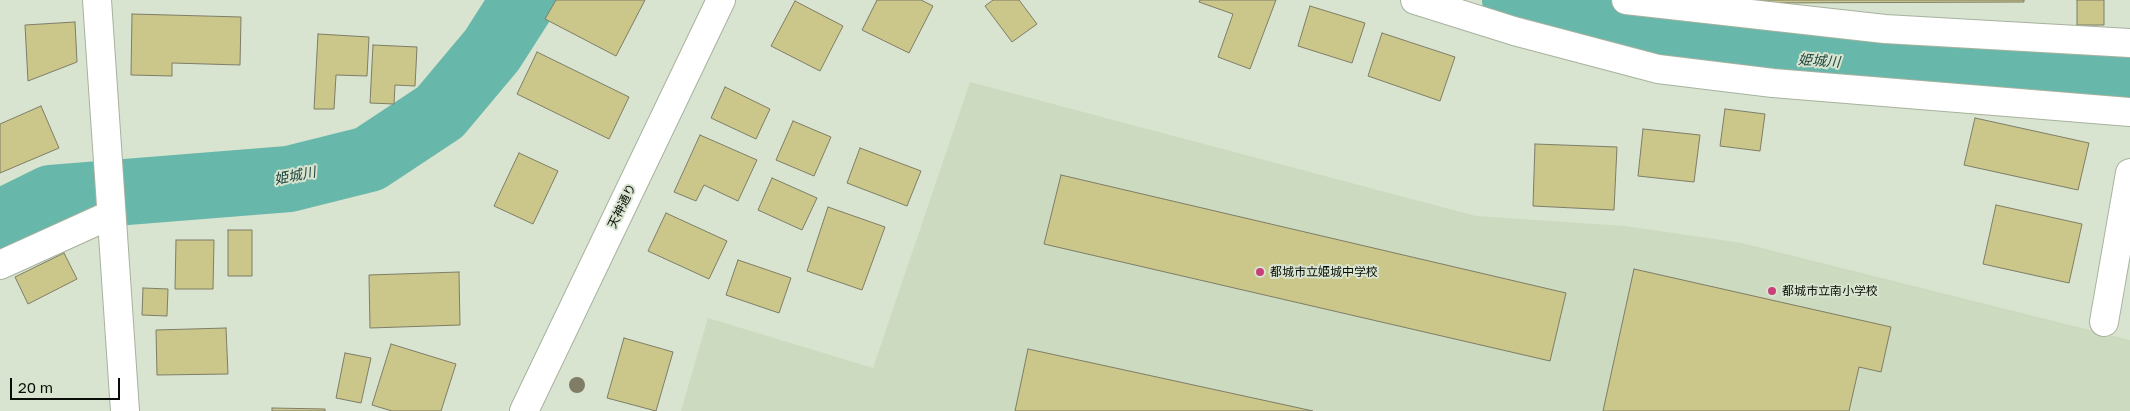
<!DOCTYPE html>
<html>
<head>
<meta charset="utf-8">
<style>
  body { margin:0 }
  #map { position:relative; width:2130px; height:411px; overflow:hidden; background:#d8e4cf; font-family:"Golos Text",sans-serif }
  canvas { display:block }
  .scale { position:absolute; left:10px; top:378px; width:110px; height:22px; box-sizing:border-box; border:2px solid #090d07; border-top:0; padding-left:6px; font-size:15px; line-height:18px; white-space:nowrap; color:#090d07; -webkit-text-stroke:4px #d8e4cf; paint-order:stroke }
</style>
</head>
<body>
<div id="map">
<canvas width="2130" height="411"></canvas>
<div class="scale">20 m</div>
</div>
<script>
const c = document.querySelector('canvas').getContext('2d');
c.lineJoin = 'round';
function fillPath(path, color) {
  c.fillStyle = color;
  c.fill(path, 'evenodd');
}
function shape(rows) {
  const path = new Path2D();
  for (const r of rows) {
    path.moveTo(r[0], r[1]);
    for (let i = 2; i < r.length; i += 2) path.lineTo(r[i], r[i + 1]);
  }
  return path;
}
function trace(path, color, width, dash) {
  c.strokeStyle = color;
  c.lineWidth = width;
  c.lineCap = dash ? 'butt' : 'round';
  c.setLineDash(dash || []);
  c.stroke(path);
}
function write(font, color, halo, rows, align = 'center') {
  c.font = font + ' "Golos Text","Noto Sans JP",sans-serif';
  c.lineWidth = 4;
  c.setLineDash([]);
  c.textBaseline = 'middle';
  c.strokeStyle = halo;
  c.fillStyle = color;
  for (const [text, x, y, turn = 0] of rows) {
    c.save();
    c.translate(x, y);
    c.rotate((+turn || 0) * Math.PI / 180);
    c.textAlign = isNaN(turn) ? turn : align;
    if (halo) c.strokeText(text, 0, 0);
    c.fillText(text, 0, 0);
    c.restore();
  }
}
const built = shape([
  [970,82,1476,216,1625,226,1742,243,2130,340,2130,411,681,411,708,318,873,368]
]);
const river = shape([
  [1515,0,1636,35,1799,61,2130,80],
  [0,223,51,198,289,179,369,159,440,112,492,50,524,0]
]);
const building = shape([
  [556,0,645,0,616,56,545,19,556,0],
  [877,0,921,0,933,6,909,53,862,30,877,0],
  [993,0,1019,0,1037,24,1012,42,985,6,993,0],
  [1200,0,1276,0,1250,69,1218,57,1233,14,1199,2,1200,0],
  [1744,0,2024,0,2024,2,1744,3,1744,0],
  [2077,0,2104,0,2104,25,2077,25,2077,0],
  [795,1,843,26,820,71,771,46,795,1],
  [1310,6,1365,23,1352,63,1298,46,1310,6],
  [132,14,241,17,240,65,172,63,172,76,131,75,132,14],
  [75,22,77,62,28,81,25,25,75,22],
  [1382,33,1455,57,1440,101,1368,76,1382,33],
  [318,34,369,37,367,76,336,75,334,109,314,109,318,34],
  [373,45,417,47,415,86,395,85,394,104,370,103,373,45],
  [537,52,629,97,609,139,517,94,537,52],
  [725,87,770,109,756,139,711,118,725,87],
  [41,106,59,148,0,173,0,124,41,106],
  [1725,109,1765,114,1760,151,1720,146,1725,109],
  [1975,118,2089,143,2078,190,1964,165,1975,118],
  [793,121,831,137,814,176,776,160,793,121],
  [1643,129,1700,135,1694,182,1638,176,1643,129],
  [700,135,757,160,738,201,704,185,696,201,674,192,700,135],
  [1535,144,1617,147,1614,210,1533,206,1535,144],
  [860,148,921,171,907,206,847,183,860,148],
  [519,153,558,171,533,224,494,206,519,153],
  [1061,175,1566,293,1550,361,1044,244,1061,175],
  [772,178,817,198,802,230,758,210,772,178],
  [1996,205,2082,224,2069,283,1983,264,1996,205],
  [828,207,885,227,862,290,807,271,828,207],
  [666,213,727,241,709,279,648,251,666,213],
  [228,230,252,230,252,276,228,276,228,230],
  [176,240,214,240,213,289,175,289,176,240],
  [64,253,77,279,28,304,15,277,64,253],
  [738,260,791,278,779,313,726,295,738,260],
  [1634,269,1891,327,1881,372,1859,367,1849,411,1603,411,1634,269],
  [459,272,460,325,370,328,369,275,459,272],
  [143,288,168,289,167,316,142,315,143,288],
  [226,328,228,374,157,375,156,330,226,328],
  [624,338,673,352,656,411,607,398,624,338],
  [391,344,456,364,441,411,392,411,372,405,391,344],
  [1028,349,1313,411,1015,411,1028,349],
  [345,353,371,358,361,403,336,398,345,353],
  [272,408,325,409,325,411,272,411,272,408]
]);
const minor = shape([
  [97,0,125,411],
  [1415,0,1514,31,1658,69,1773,83,2130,112],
  [1626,0,1885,29,2130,43],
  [0,265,110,215],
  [2104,322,2130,173],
  [524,411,721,0]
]);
const trees = [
  [577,385]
];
const markers = [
  [1260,272,5,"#c93f79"],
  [1772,291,5,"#c93f79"]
];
const streetNames = [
  ["天神通り",622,206,-64]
];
const poiNames = [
  ["都城市立姫城中学校",1270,272],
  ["都城市立南小学校",1782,291]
];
const waterNames = [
  ["姫城川",1819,61,4],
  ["姫城川",295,176,-11]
];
fillPath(built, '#ccdbbf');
trace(river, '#68b7ab', 66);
fillPath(building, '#cbc689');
trace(building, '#7e7d68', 1);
trace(minor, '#a7b29e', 30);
trace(minor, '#fff', 28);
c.fillStyle = '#7f7d65';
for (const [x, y] of trees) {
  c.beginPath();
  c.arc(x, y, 8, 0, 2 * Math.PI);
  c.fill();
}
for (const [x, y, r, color] of markers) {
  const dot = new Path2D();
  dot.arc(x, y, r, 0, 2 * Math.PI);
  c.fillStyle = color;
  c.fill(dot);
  trace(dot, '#d8e4cf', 2);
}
write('12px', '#090d07', '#d8e4cf', streetNames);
write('12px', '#090d07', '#d8e4cf', poiNames, 'left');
write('italic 14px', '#204640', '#d8e4cf', waterNames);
</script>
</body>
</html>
